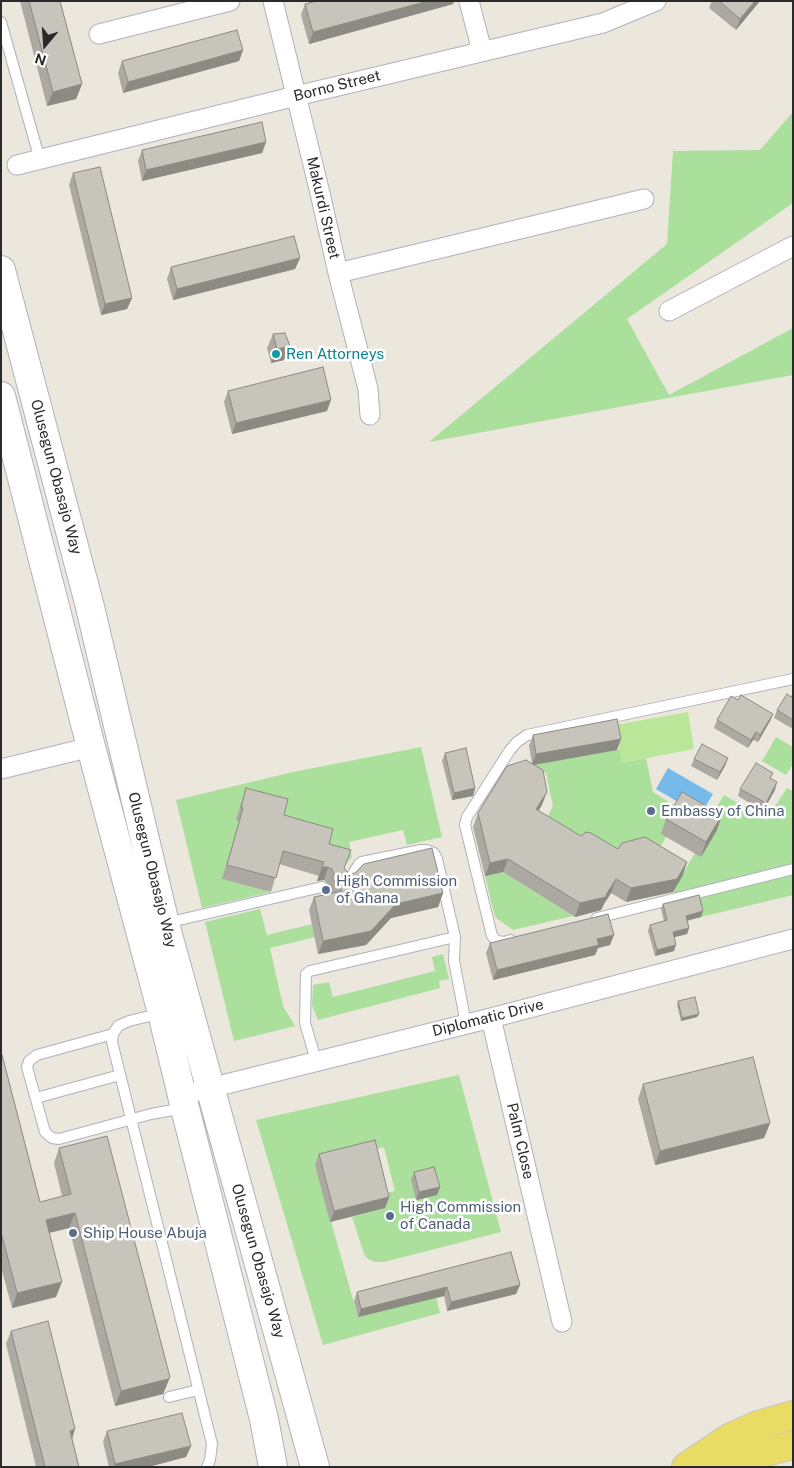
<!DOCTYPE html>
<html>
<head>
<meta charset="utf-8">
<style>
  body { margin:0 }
  #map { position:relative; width:794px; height:1468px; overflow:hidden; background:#ebe7dd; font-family:"Public Sans",sans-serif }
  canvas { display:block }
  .frame { position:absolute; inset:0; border:2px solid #2a2a2a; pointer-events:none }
  .north { position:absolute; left:20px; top:20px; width:50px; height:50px; -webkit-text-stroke:4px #fff; paint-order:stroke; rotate:198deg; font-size:14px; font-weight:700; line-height:20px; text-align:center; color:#2a2a2a }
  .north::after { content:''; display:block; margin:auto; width:18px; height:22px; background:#2a2a2a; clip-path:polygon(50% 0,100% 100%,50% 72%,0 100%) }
</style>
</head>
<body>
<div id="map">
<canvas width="794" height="1468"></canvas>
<div class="frame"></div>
<div class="north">N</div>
</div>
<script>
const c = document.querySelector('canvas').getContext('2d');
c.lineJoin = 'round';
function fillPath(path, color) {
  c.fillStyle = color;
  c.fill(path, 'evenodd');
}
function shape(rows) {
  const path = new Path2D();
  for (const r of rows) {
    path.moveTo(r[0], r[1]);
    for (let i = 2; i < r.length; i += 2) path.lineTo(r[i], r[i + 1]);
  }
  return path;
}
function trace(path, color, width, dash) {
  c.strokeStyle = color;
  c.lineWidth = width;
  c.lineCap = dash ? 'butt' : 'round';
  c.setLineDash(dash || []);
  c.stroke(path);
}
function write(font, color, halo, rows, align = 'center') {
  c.font = font + ' "Public Sans",sans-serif';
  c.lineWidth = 5;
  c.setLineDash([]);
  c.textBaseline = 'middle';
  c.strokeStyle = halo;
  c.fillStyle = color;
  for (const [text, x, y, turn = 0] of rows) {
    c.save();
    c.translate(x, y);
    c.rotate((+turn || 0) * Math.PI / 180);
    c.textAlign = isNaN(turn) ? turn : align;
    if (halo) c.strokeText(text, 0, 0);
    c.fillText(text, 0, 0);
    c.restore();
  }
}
const green = shape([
  [793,112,793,203,627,319,669,395,793,328,793,375,429,442,667,244,673,151,760,150],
  [776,737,793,747,793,764,786,775,762,761],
  [421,747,442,837,407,845,403,830,349,842,352,857,346,864,324,858,232,845,223,879,271,892,202,908,176,800,293,772],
  [620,749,622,763,646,758,653,792,677,807,661,834,666,837,654,858,617,856,541,829,553,806,546,773,532,765],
  [787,788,793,791,793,863,674,894,673,891,695,853,706,824,724,795,766,820],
  [503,872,573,916,513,930,495,917,485,876],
  [793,874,793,895,701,917,696,898],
  [260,909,267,935,312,924,315,937,270,948,283,1006,295,1026,234,1041,205,922],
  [443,954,449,979,439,981,440,988,318,1020,312,1005,313,985,329,982,333,997,435,971,432,957],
  [459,1075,501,1232,384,1262,375,1262,368,1259,364,1254,352,1217,385,1208,382,1194,395,1191,384,1147,315,1165,358,1317,432,1281,440,1313,323,1345,256,1120]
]);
const pitch = shape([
  [688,712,694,749,622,763,615,725]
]);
const water = shape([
  [668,768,713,794,700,815,656,789]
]);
const service = shape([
  [1,22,40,160],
  [346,881,351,877,359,864,362,862,421,850,427,850,434,853,437,859,455,937,454,961,466,1024],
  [597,918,793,869],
  [166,923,322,887],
  [511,940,504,942,497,941,492,936,465,825,467,817,510,750,517,742,527,735,793,679],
  [162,1013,129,1021,118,1026,113,1034,112,1042,212,1444,210,1460,207,1467],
  [113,1034,37,1055,29,1061,27,1067,45,1132,52,1138,59,1139,151,1114,184,1108],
  [316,1060,305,1023,306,974,310,971,455,937],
  [36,1098,120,1075],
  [169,1397,198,1390]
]);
const minor = shape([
  [273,1,320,193,338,273,368,389,370,415],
  [469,1,482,51],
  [99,34,230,1],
  [17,165,296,96,603,23,656,1],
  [338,273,644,199],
  [669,311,793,246],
  [1,769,91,747],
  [491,1018,562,1322],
  [198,1091,491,1018,793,939]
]);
const secondary = shape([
  [1,270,89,603,165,924,315,1467],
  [1,396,91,747,162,1013,185,1108,264,1419,273,1467]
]);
const primary = shape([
  [686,1467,729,1438,758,1425,793,1415],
  [707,1467,793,1445]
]);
const wall = shape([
  [20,1,60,1,82,84,76,99,47,106],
  [317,1,454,1,453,4,309,44,301,15,305,4],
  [712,1,760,1,736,30,709,8],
  [243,50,239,61,123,93,118,73,122,61],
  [266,142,262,153,142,181,138,161,142,150],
  [73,173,132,298,127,309,101,315,69,185],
  [300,258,295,269,173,300,167,279,171,267],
  [273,334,284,360,271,363,267,348],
  [228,391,327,411,232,434,224,402],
  [793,694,793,729,774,718,777,710,791,697],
  [738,700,773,714,770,721,758,742,753,740,748,748,714,728,717,720],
  [533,735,617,750,535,765,542,805,538,811,581,836,683,875,673,892,626,902,611,893,604,904,601,910,575,917,503,872,485,876,473,827,478,813,532,763,529,746],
  [445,753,475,788,473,796,452,800,442,761],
  [694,759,725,766,717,780,691,766],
  [771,779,775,790,763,811,738,796,740,789],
  [246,788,284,815,329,844,344,868,349,874,443,893,438,907,391,918,366,945,318,954,309,910,314,897,328,894,327,892,328,887,327,883,324,880,317,881,319,876,279,864,271,892,222,879,239,821,236,820],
  [666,819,717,830,701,857,661,834],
  [663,904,703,911,701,917,687,921,689,928,687,934,674,937,674,951,655,956,648,931,650,925,664,921,661,909],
  [490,943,610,945,598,948,595,955,493,980,486,953],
  [678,1001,697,1017,681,1021,677,1005],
  [1,1051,40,1202,62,1196,54,1163,59,1148,170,1377,163,1394,115,1406,69,1228,49,1233,56,1297,12,1308,1,1267],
  [643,1084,770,1123,764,1138,655,1165,638,1099],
  [319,1154,389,1197,385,1208,330,1222,315,1165],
  [414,1172,440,1187,437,1195,416,1200,411,1180],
  [511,1252,520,1285,516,1294,447,1311,444,1296,358,1317,354,1301,357,1292],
  [11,1331,72,1439,79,1467,36,1467,6,1344],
  [107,1431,191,1446,186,1457,148,1467,109,1467,103,1442]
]);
const shadedWall = shape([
  [428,1,454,1,453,4,309,44,313,32],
  [755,1,760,1,736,30,740,19],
  [243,50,239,61,123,93,128,82],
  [82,84,76,99,47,106,53,92],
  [266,142,262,153,142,181,146,170],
  [300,258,295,269,173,300,177,289],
  [132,298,127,309,101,315,105,304],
  [290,346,284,360,271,363,277,349],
  [331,400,327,411,232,434,236,423],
  [773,714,770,721,758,742,760,735],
  [756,732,753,740,748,748,751,740],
  [621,739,617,750,532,765,536,754],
  [728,758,725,766,717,780,720,772],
  [777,782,775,790,763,811,766,803],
  [475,788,473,796,452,800,454,793],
  [547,792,542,805,531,823,536,809],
  [722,815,717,830,701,857,706,842],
  [508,859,503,872,485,876,490,863],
  [687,862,683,875,673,892,626,902,631,888],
  [322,867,328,867,324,880,317,881],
  [616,879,611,893,604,904,601,910,575,917,580,903,606,895],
  [443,893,438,907,391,918,366,945,318,954,323,941,396,904],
  [703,911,701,917,684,921,686,916],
  [689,928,687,934,671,938,673,932],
  [614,935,610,945,598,948,595,955,493,980,497,970,597,939],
  [676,945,674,951,655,956,657,950],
  [699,1014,697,1017,681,1021,682,1018],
  [770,1123,764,1138,655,1165,660,1151],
  [440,1187,437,1195,416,1200,419,1192],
  [389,1197,385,1208,330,1222,334,1211],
  [75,1213,69,1228,40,1235,46,1220],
  [62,1282,56,1297,12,1308,17,1293],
  [520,1285,516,1294,447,1311,451,1302],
  [447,1287,444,1296,358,1317,361,1309],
  [170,1377,163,1394,115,1406,121,1391],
  [75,1429,71,1443,70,1431],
  [191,1446,186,1457,148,1467,114,1467,115,1464]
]);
const building = shape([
  [29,1,60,1,82,84,53,92,29,1],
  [317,1,428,1,313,32,305,4,317,1],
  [719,1,755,1,740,19,719,1],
  [237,30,243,50,128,82,122,61,237,30],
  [262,122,266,142,146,170,142,150,262,122],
  [100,167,132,298,105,304,73,173,100,167],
  [294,236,300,258,177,289,171,267,294,236],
  [285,333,290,346,277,349,273,334,285,333],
  [323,367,331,400,236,423,228,391,323,367],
  [787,694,791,697,793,694,793,720,777,710,787,694],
  [741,695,773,714,760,735,756,732,751,740,717,720,731,696,738,700,741,695],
  [617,719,621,739,536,754,533,735,617,719],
  [702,744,728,758,720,772,694,759,702,744],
  [466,748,475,788,454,793,445,753,466,748],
  [526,760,543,770,547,792,536,809,581,836,586,832,591,833,618,849,622,843,645,837,687,862,677,879,631,888,616,879,606,895,606,897,580,903,508,859,490,863,478,813,507,766,526,760],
  [756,763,773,773,770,778,777,782,766,803,740,789,756,763],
  [246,788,288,799,284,815,333,829,329,844,351,850,344,868,349,874,355,873,364,864,432,848,443,893,396,904,371,931,323,941,314,897,342,891,332,878,334,875,332,869,328,867,322,867,324,862,283,851,276,878,227,865,243,808,241,807,246,788],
  [682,792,722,815,706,842,666,819,682,792],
  [699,895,703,911,686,916,689,928,673,932,676,945,657,950,650,925,667,920,663,904,699,895],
  [608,914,614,935,597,939,599,945,497,970,490,943,608,914],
  [695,997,699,1014,682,1018,678,1001,695,997],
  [1,1051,40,1202,71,1194,59,1148,107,1136,170,1377,168,1379,121,1391,75,1213,46,1220,62,1282,17,1293,1,1232,1,1051],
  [753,1057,770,1123,660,1151,643,1084,753,1057],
  [375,1140,389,1197,334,1211,319,1154,375,1140],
  [434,1167,440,1187,419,1192,414,1172,434,1167],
  [511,1252,520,1285,451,1302,447,1287,361,1309,357,1292,511,1252],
  [48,1321,75,1429,70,1431,79,1467,45,1467,11,1331,48,1321],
  [182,1413,191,1446,115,1464,107,1431,182,1413]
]);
const markers = [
  [276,354,5,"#0f9aa8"],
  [651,811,5,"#5c6f8a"],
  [326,890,5,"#5c6f8a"],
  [390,1216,5,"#5c6f8a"],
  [73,1233,5,"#5c6f8a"]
];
const streetNames = [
  ["Borno Street",337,86,-14],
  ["Makurdi Street",323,208,77],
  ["Olusegun Obasajo Way",56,477,75],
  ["Olusegun Obasajo Way",152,870,76],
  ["Diplomatic Drive",488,1018,-14],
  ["Palm Close",520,1141,77],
  ["Olusegun Obasajo Way",258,1261,74]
];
const cultureNames = [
  ["Ren Attorneys",286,354]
];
const serviceNames = [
  ["Embassy of China",661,811],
  ["High Commission",336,881],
  ["of Ghana",336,898],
  ["High Commission",400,1207],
  ["of Canada",400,1224],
  ["Ship House Abuja",83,1233]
];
fillPath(green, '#aadf9c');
fillPath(pitch, '#bae699');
fillPath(water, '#75bae8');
trace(service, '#b0b1bd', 12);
trace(minor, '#b0b1bd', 21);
trace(secondary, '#b0b1bd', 30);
trace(primary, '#c8c8c8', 30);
trace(service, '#fff', 10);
trace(minor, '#fff', 19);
trace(secondary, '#fff', 28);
trace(primary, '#e9dc64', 28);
fillPath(wall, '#aba9a1');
fillPath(shadedWall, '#8b8a83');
fillPath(building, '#c7c5bb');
trace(building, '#8b8a83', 1);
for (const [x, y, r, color] of markers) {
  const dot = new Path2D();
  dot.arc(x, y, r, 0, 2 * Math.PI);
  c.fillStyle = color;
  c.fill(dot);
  trace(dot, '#fff', 2);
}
write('15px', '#2a2a2a', '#fff', streetNames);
write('15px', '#0d838f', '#fff', cultureNames, 'left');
write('15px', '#4e5e75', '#fff', serviceNames, 'left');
</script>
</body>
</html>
